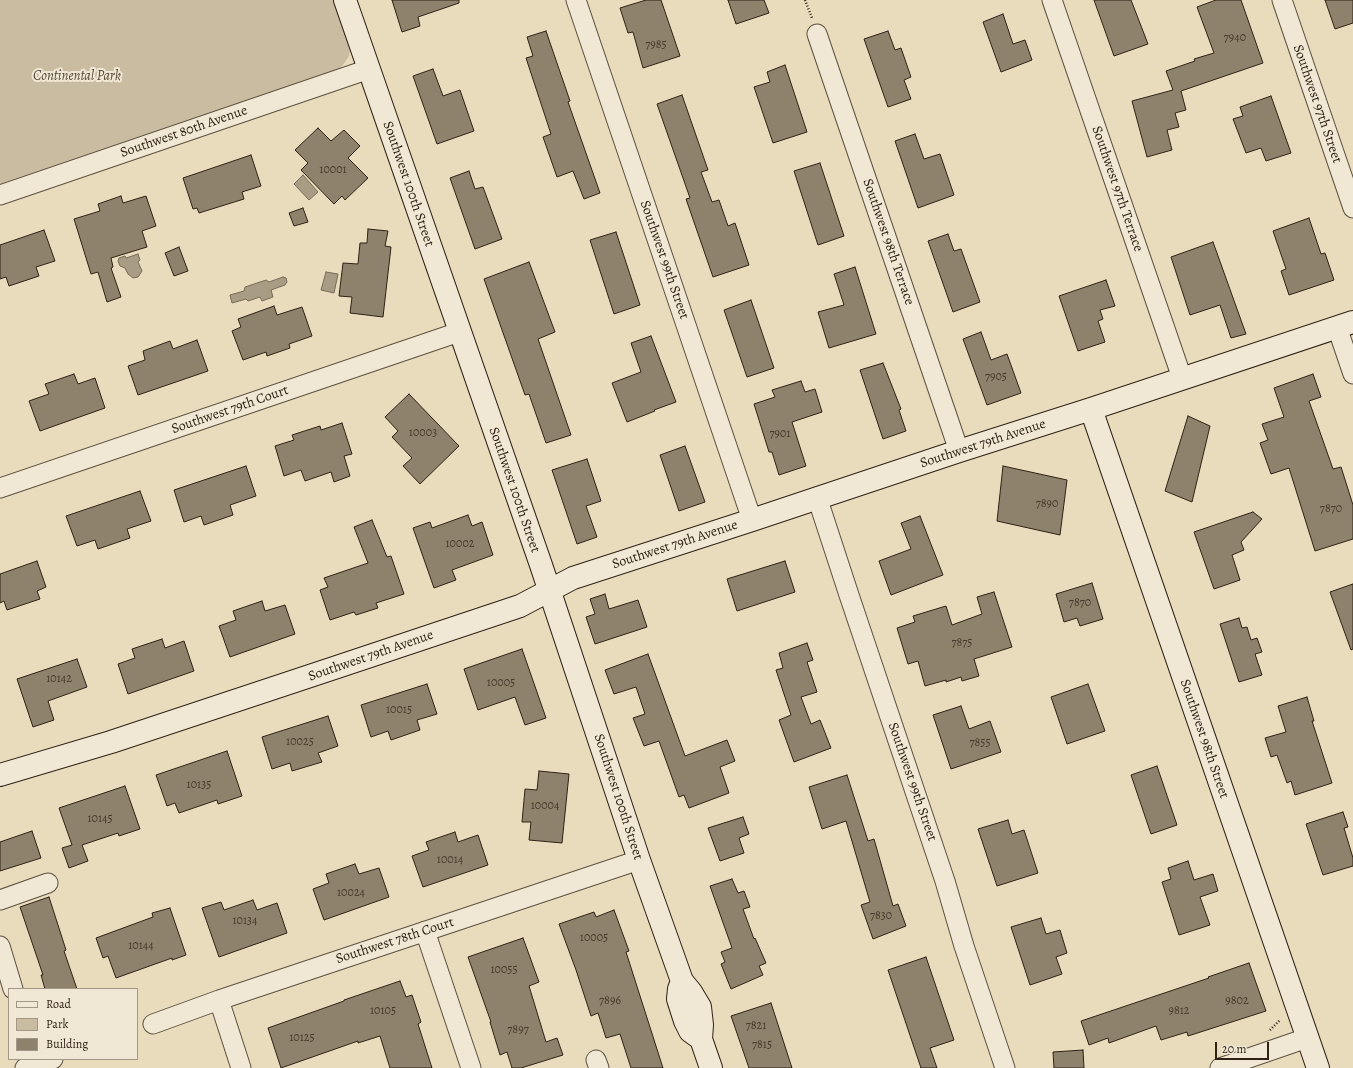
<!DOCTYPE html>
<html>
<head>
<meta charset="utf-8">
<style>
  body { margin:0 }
  #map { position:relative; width:1353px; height:1068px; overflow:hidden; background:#e8dcbd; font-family:Alegreya,serif }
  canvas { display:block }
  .legend { position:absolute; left:8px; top:988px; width:130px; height:72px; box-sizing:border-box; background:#f0e8d4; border:1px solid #a39888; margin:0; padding:5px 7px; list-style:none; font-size:12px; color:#2f2115 }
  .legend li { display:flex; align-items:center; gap:8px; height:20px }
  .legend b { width:20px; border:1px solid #a39888 }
  .scale { position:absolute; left:1215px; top:1042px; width:54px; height:18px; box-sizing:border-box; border:2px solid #2f2115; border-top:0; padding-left:5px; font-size:12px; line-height:14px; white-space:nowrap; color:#2f2115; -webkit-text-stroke:3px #f0e8d4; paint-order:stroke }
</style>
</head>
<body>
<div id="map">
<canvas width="1353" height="1068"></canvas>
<ul class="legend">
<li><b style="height:5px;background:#f0e8d4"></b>Road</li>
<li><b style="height:11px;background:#c9bca0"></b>Park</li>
<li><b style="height:11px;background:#8f826c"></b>Building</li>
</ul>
<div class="scale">20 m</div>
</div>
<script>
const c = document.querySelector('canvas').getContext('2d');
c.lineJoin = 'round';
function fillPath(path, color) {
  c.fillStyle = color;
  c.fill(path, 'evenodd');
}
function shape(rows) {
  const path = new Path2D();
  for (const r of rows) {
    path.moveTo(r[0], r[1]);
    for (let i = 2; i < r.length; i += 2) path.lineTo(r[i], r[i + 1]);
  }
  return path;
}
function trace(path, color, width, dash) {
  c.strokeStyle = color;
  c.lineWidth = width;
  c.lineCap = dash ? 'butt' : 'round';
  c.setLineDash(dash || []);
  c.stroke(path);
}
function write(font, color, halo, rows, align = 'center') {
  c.font = font + ' Alegreya,serif';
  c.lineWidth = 4;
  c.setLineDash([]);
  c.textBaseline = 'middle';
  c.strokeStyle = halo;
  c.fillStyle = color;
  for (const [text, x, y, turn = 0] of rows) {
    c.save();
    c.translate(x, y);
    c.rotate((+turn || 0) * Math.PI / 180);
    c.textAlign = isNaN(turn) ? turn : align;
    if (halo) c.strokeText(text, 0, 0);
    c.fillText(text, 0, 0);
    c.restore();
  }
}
const green = shape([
  [0,0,336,0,350,49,349,56,343,65,336,72,0,186]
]);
const water = shape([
  [303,175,318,192,309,200,294,184,303,175],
  [138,254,140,260,138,262,142,271,138,277,133,278,128,274,125,268,120,266,118,261,119,258,125,256,126,258,138,254],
  [326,272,338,274,334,293,321,290,326,272],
  [283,277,286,278,287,282,285,285,271,290,273,297,262,301,260,297,248,301,246,299,232,303,230,295,244,291,245,287,266,280,269,282,283,277]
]);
const building = shape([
  [392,0,459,0,459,3,418,17,420,26,402,32,392,0],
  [646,0,661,0,680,56,643,68,633,32,628,33,620,8,646,0],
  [728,0,764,0,769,13,736,24,728,0],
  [1094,0,1131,0,1148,44,1114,56,1094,0],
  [1216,0,1241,0,1263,63,1181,91,1186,110,1175,113,1179,127,1167,130,1172,150,1147,157,1132,101,1173,90,1166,71,1195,61,1194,59,1214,53,1197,7,1216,0],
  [1325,0,1353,0,1353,23,1335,29,1325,0],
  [1003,14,1013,44,1025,40,1032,60,1001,72,983,22,1003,14],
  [546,31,570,101,568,102,600,193,584,199,573,171,557,177,543,137,551,134,526,58,533,56,527,37,546,31],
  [888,31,895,50,901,48,911,77,904,80,911,99,888,107,864,39,888,31],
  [785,65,807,132,773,143,754,87,770,82,767,72,785,65],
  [433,69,443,96,460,90,474,131,437,144,413,76,433,69],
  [682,95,708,170,701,172,712,202,719,200,728,226,735,223,749,265,713,277,686,199,690,198,657,104,682,95],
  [1271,96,1291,153,1266,161,1261,148,1246,153,1233,119,1243,116,1240,107,1271,96],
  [318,128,331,141,344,130,360,146,348,158,368,178,345,200,342,196,334,204,301,170,308,163,295,150,318,128],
  [915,134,924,159,940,154,954,195,918,208,895,141,915,134],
  [251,155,261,186,242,192,244,199,199,213,197,208,193,209,183,178,251,155],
  [820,163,844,236,818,245,794,171,820,163],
  [469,171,475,189,483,187,502,239,475,249,450,178,469,171],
  [121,196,123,203,146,196,156,226,142,231,147,247,111,258,113,267,111,268,121,297,107,302,98,272,91,274,74,219,100,211,98,204,121,196],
  [303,208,308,222,294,226,289,213,303,208],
  [1309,218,1321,254,1325,253,1334,280,1289,295,1281,271,1286,269,1273,231,1309,218],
  [368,229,388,231,385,246,391,247,383,317,350,313,352,297,339,296,343,263,358,264,360,243,367,243,368,229],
  [44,230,55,261,36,267,39,276,9,286,6,277,0,279,0,245,44,230],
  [616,232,640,305,614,314,590,240,616,232],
  [948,234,954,251,961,249,980,302,953,312,928,241,948,234],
  [1213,242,1246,334,1231,338,1220,305,1190,315,1171,257,1213,242],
  [179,247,188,271,174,276,165,253,179,247],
  [529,262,555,332,538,339,571,435,546,443,529,394,525,395,484,279,529,262],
  [855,267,876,334,829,348,818,312,844,305,834,274,855,267],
  [1106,280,1115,306,1100,310,1103,319,1098,321,1105,342,1078,351,1059,296,1106,280],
  [751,300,774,368,747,377,724,310,751,300],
  [274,306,277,315,302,307,312,336,289,344,290,348,267,356,266,352,243,360,232,331,241,327,238,319,274,306],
  [981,332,991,360,1007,354,1021,393,987,405,963,339,981,332],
  [651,336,676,402,654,410,655,411,627,422,612,383,641,372,631,343,651,336],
  [197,340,208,371,138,395,128,366,145,360,143,351,170,341,173,349,197,340],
  [883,363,901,409,899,410,906,431,883,439,860,370,883,363],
  [74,374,78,384,95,378,105,408,40,431,29,401,49,394,45,384,74,374],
  [1313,374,1321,397,1309,401,1333,469,1341,467,1353,505,1353,539,1315,551,1289,468,1271,474,1260,443,1268,440,1262,424,1284,417,1274,388,1313,374],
  [801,381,805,392,815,389,822,412,792,422,806,466,779,475,772,452,769,452,754,404,775,397,772,390,801,381],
  [409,394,459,446,420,484,403,466,412,458,392,437,398,431,385,417,409,394],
  [1188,416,1210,426,1192,502,1165,491,1188,416],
  [342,423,352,454,344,456,350,476,334,482,331,472,305,481,301,470,284,476,275,446,294,440,292,435,320,426,321,430,342,423],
  [685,446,705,502,679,511,660,455,685,446],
  [587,459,601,501,586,506,597,537,577,544,552,470,587,459],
  [246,466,256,496,230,505,233,515,204,525,201,516,184,522,174,490,246,466],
  [1003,466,1067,480,1060,535,997,521,1003,466],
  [140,491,151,521,127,529,130,538,98,549,95,540,77,546,66,516,140,491],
  [1253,512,1262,519,1241,542,1244,550,1232,555,1240,580,1214,589,1194,532,1253,512],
  [468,515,472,526,482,522,493,555,452,570,456,580,434,588,413,528,430,522,432,528,468,515],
  [920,516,943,575,891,595,879,561,911,549,901,523,920,516],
  [372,520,387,557,391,556,404,594,376,603,378,608,356,615,354,612,330,620,320,590,328,587,324,578,368,563,354,527,372,520],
  [37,561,46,587,37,591,40,599,7,610,4,601,0,603,0,574,37,561],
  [785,561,795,592,737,611,727,579,785,561],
  [1092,583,1103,619,1080,626,1077,618,1064,622,1056,594,1092,583],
  [1353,584,1353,649,1351,650,1330,592,1353,584],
  [994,592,1012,647,974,659,979,676,962,681,961,677,946,682,946,680,925,686,918,661,908,664,897,628,915,622,913,616,946,606,952,625,982,614,977,597,994,592],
  [605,594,609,609,638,600,647,627,595,644,586,617,595,614,590,599,605,594],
  [262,601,265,611,285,605,295,634,230,657,219,626,236,620,233,611,262,601],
  [1239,618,1242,628,1247,627,1251,640,1257,638,1262,652,1255,654,1262,675,1239,682,1220,624,1239,618],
  [162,639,165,648,184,641,194,671,128,694,118,664,135,658,132,649,162,639],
  [807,643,813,660,807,662,817,692,801,697,811,724,820,720,831,748,794,762,779,720,791,715,776,670,783,668,779,653,807,643],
  [522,649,546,718,525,725,515,697,478,710,464,669,522,649],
  [648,654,685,756,727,740,735,761,720,767,729,793,689,808,684,795,679,797,659,741,644,746,633,718,645,714,636,687,614,694,605,670,648,654],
  [77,659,87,687,48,701,54,720,33,727,17,679,77,659],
  [427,684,437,714,417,720,420,730,391,740,388,731,371,737,361,705,427,684],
  [1088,684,1105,731,1067,744,1051,697,1088,684],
  [1307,697,1314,721,1312,721,1332,783,1295,795,1291,781,1287,783,1277,755,1271,757,1265,738,1286,732,1278,706,1307,697],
  [961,706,969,729,990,721,1001,752,951,769,933,715,961,706],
  [328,716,338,746,318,753,322,762,292,771,290,763,272,769,262,737,328,716],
  [227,751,242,796,218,804,217,800,179,813,175,803,167,806,156,775,227,751],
  [1157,766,1177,825,1151,834,1131,775,1157,766],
  [539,771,569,774,562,843,529,840,531,822,522,822,525,789,537,790,539,771],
  [847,775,868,841,874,839,893,906,898,904,906,926,873,939,861,905,870,902,846,821,822,829,809,787,847,775],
  [125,786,140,829,119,836,118,833,82,845,88,861,69,868,62,848,72,845,59,808,125,786],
  [1343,812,1348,827,1344,828,1353,858,1353,866,1323,875,1306,824,1343,812],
  [743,817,749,834,739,838,744,853,720,861,708,828,743,817],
  [1008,820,1012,834,1024,830,1038,873,997,886,978,829,1008,820],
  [32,831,41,858,0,871,0,842,32,831],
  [455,832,458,842,478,835,488,865,423,887,412,856,429,850,426,842,455,832],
  [1188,861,1194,880,1213,874,1218,891,1200,897,1210,925,1179,935,1162,882,1171,879,1168,868,1188,861],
  [355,864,359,874,379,868,389,897,324,920,313,889,329,883,326,874,355,864],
  [732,879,738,893,744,891,750,907,743,909,754,939,755,938,766,963,759,966,763,975,731,989,721,964,725,962,721,952,732,948,710,886,732,879],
  [49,897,66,950,64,951,77,989,45,989,41,975,43,975,20,907,49,897],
  [253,900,257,910,277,903,287,933,219,957,202,908,221,902,224,910,253,900],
  [170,908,186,955,172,960,172,958,116,978,108,956,103,958,96,938,153,917,152,913,170,908],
  [614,910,629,951,626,952,663,1068,631,1068,620,1034,606,1038,598,1013,591,1016,576,970,559,924,594,912,596,917,614,910],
  [1041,918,1046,934,1060,930,1067,953,1056,957,1062,974,1030,985,1011,927,1041,918],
  [523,938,539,982,529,986,546,1042,557,1038,563,1055,521,1068,512,1068,507,1052,500,1055,490,1022,491,1022,468,957,523,938],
  [926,957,954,1040,930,1048,937,1068,921,1068,888,970,926,957],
  [1249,963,1266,1011,1188,1036,1187,1032,1161,1040,1156,1026,1109,1043,1108,1038,1089,1045,1081,1021,1209,978,1208,977,1249,963],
  [400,981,406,997,412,995,421,1022,418,1024,432,1068,390,1068,380,1036,358,1043,358,1041,281,1068,268,1028,344,1001,344,1000,400,981],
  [771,1003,792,1068,749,1068,731,1016,771,1003],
  [1083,1050,1084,1068,1054,1068,1053,1052,1083,1050]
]);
const path = shape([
  [805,0,812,18],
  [1270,1030,1280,1020]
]);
const street = shape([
  [576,0,752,520],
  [1052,0,1182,378],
  [1282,0,1353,208],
  [817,34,959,451],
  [0,195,369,69],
  [1337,327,1353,374],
  [0,488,459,332],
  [817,497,849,595,945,881,964,946,1005,1068],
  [0,900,48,883],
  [425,931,471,1068],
  [0,946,13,989],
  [219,1000,241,1068],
  [153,1024,219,1000,639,860],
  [596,1060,599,1068],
  [25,1068,53,1059],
  [1220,1068,1307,1038]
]);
const secondary = shape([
  [345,0,541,565,639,860,682,981,691,992,700,1007,702,1025,701,1039,711,1068],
  [1091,409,1318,1068],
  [0,775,111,742,331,669,520,606,573,578,752,520,959,451,1091,409,1353,322],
  [682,981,679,989,678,999,685,1021,690,1031,701,1039]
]);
const numberNames = [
  ["7940",1235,38],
  ["7985",656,45],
  ["10001",333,170],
  ["7905",996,377],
  ["10003",423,433],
  ["7901",780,434],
  ["7890",1047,504],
  ["7870",1331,509],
  ["10002",460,544],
  ["7870",1080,603],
  ["7875",962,643],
  ["10142",59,679],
  ["10005",501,683],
  ["10015",399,710],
  ["10025",300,742],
  ["7855",980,743],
  ["10135",199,785],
  ["10004",545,806],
  ["10145",100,819],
  ["10014",450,860],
  ["10024",351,893],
  ["7830",881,916],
  ["10134",245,921],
  ["10005",594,938],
  ["10144",141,946],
  ["10055",504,970],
  ["7896",610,1001],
  ["9802",1237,1001],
  ["10105",383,1011],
  ["9812",1179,1011],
  ["7821",756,1026],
  ["7897",518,1030],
  ["10125",302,1038],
  ["7815",762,1045]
];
const parkNames = [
  ["Continental Park",77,77]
];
const streetNames = [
  ["Southwest 97th Street",1317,104,71],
  ["Southwest 80th Avenue",184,132,-19],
  ["Southwest 100th Street",408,184,71],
  ["Southwest 97th Terrace",1117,189,71],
  ["Southwest 98th Terrace",888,242,71],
  ["Southwest 99th Street",664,260,71],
  ["Southwest 79th Court",230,410,-19],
  ["Southwest 79th Avenue",983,444,-18],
  ["Southwest 100th Street",514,490,71],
  ["Southwest 79th Avenue",675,545,-18],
  ["Southwest 79th Avenue",371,656,-19],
  ["Southwest 98th Street",1204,739,71],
  ["Southwest 99th Street",912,782,71],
  ["Southwest 100th Street",618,797,72],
  ["Southwest 78th Court",395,941,-18]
];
fillPath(green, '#c9bca0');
fillPath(water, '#a99c84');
trace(water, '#786b58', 1);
fillPath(building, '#8f826c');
trace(building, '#2f2115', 1);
trace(street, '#5d503f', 21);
trace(secondary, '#2f2115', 24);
trace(path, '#2f2115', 2.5, [1, 2]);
trace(street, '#f0e8d4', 19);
trace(secondary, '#f0e8d4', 22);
write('12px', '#47392b', null, numberNames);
write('italic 14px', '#564838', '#f0e8d4', parkNames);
write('14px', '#2f2115', '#f0e8d4', streetNames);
</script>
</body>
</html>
